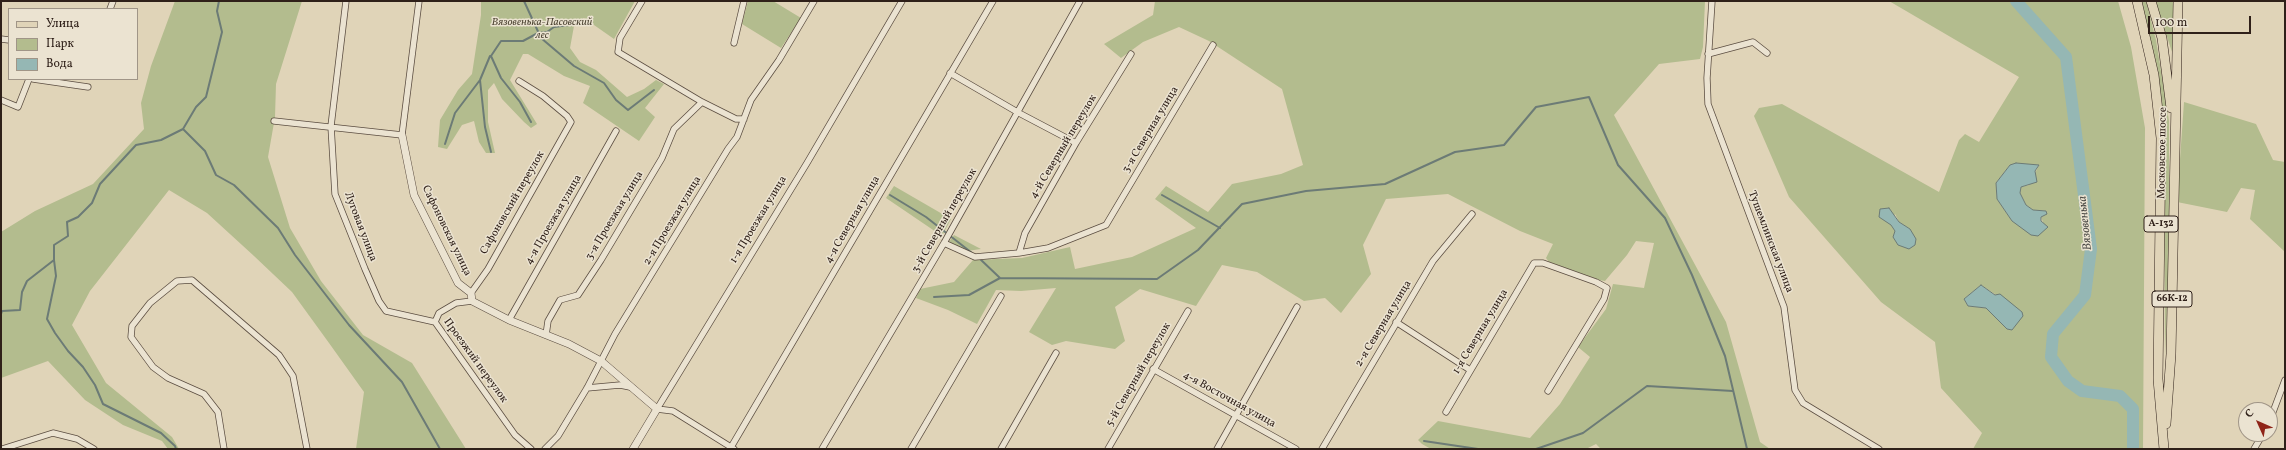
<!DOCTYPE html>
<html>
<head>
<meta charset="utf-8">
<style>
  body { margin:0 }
  #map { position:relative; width:2286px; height:450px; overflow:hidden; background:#e0d4b8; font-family:Vollkorn,serif }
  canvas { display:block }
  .frame { position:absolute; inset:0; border:2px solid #2f2019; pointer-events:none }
  .legend { position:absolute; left:8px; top:8px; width:130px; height:72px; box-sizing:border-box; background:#ebe3d1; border:1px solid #a09587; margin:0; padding:5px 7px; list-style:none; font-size:12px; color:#2f2019 }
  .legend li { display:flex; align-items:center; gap:8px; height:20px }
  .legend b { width:20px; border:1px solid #a09587 }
  .north { position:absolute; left:2238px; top:402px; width:40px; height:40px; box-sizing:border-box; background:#ebe3d1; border:1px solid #a09587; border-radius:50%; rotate:315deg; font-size:11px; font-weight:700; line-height:16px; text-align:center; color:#2f2019 }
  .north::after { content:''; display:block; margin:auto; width:14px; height:18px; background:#8f2418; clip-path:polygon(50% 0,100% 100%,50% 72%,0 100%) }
  .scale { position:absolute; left:2148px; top:16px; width:103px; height:18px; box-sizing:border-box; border:2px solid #2f2019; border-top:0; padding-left:5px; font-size:12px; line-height:14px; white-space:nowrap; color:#2f2019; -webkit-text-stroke:3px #ebe3d1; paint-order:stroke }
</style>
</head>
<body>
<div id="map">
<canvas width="2286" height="450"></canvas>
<div class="frame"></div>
<ul class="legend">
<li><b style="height:5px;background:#e0d4b8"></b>Улица</li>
<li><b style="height:11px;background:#b3bc8e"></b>Парк</li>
<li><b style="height:11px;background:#95b7b4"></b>Вода</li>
</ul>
<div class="north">С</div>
<div class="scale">100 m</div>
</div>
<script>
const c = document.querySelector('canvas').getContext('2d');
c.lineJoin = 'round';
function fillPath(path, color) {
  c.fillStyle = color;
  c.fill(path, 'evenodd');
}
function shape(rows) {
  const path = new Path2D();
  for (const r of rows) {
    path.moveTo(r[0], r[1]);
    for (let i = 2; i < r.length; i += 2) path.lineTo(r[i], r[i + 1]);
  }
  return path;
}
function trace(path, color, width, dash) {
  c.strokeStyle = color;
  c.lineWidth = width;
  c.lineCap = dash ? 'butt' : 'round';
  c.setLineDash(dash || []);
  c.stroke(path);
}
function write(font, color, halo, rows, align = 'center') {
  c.font = font + ' Vollkorn,serif';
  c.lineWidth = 3;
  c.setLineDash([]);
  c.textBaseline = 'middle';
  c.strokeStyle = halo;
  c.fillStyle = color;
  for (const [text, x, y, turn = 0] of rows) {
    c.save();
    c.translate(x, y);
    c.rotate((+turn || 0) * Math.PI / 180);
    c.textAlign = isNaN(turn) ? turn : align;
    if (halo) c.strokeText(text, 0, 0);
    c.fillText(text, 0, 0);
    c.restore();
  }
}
const green = shape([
  [175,1,302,1,276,84,275,117,268,157,290,228,321,281,363,335,412,363,466,449,356,449,364,392,329,343,292,292,254,256,207,213,169,190,90,291,72,325,106,383,172,437,179,449,168,449,162,441,123,425,85,400,48,361,1,378,1,232,35,211,93,184,144,129,141,103,151,66],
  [481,1,635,1,614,39,584,18,574,26,570,48,580,62,596,70,627,97,644,89,656,80,664,84,645,108,655,117,639,141,583,103,590,86,564,76,528,54,523,54,510,80,537,124,531,128,524,122,502,99,494,83,488,90,488,122,495,153,486,153,479,142,474,121,462,125,447,149,438,147,440,120,458,90,472,74,481,15],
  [748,1,773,1,801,18,781,48,742,24],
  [1155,1,1705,1,1703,47,1700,59,1659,64,1614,115,1726,322,1760,442,1770,449,1601,449,1596,444,1586,449,1431,449,1422,444,1418,440,1438,421,1530,438,1560,404,1590,357,1578,347,1606,309,1613,284,1644,288,1654,243,1636,241,1627,255,1605,281,1599,280,1549,262,1546,258,1553,244,1520,231,1448,194,1386,199,1363,245,1371,274,1341,313,1325,298,1304,301,1257,272,1222,265,1196,306,1140,289,1115,307,1125,341,1115,349,1066,341,1052,345,1029,332,1056,288,1021,291,996,290,977,324,948,310,916,298,920,289,954,282,973,260,1022,258,1070,247,1075,269,1132,257,1196,228,1155,199,1166,186,1208,212,1232,184,1281,174,1303,165,1282,89,1209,41,1179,27,1143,42,1121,58,1104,44,1153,15],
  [1889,1,2118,1,2131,47,2145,128,2143,449,1973,449,1982,433,1941,388,1935,342,1881,302,1789,197,1754,116,1759,108,1782,104,1939,192,1959,140,1965,134,1979,142,2019,77],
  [2010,165,2039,165,2029,185,2021,187,2020,193,2026,205,2033,210,2046,211,2041,216,2044,226,2012,221,1997,199,1996,183],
  [1895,214,1899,222,1910,229,1895,231,1891,225],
  [1981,285,2022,312,2012,330,2008,329,1986,308,1968,306,1964,299],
  [2141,1,2146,1,2156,40,2169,121,2169,253,2165,358,2164,126,2157,67],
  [2155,1,2173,1,2174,58],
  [2184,102,2256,124,2273,160,2285,162,2285,252,2250,219,2255,190,2241,188,2227,212,2177,202],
  [894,186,951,219,942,236,886,198],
  [954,235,981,249,967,251,949,242]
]);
const water = shape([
  [2016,163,2039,165,2035,171,2037,182,2021,187,2020,193,2026,205,2033,210,2046,211,2047,214,2041,217,2041,221,2048,227,2038,236,2031,235,2012,221,1997,199,1996,183,2010,165,2016,163],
  [1889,208,1899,222,1910,229,1916,239,1915,245,1909,249,1898,245,1893,237,1895,231,1891,225,1879,217,1880,209,1889,208],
  [1981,285,1995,295,2000,294,2022,312,2023,316,2012,330,2007,329,1986,308,1968,306,1964,299,1981,285]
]);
const stream = shape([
  [524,1,541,38,574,66,604,83,616,100,628,110,654,90],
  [480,80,485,127,491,152],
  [531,122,520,102,501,78,491,56,501,41,523,41,538,33,547,32,554,27,569,25],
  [183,129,205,151,216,175,234,185,278,228,295,255,349,325,402,382,440,449],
  [445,144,455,113,480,80,490,56],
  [890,195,926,217,972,253],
  [1162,195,1220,228],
  [979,258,1000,278],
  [54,260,56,276,47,319,55,333,68,351,83,367,95,385,103,404,161,433,175,446,176,449],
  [934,297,969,295,1000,278,1157,279,1198,250,1242,204,1306,191,1385,184,1455,152,1504,145,1536,107,1589,97,1618,165,1665,218,1692,275,1725,356,1747,449],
  [1,314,2,311,20,310,22,292,27,281,54,260,54,245,68,236,67,222,78,217,92,203,100,184,136,145,161,140,183,129,196,107,206,97,222,32,217,11,219,1],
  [1424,441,1478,449],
  [1536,449,1583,433,1647,386,1733,391]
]);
const river = shape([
  [2016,1,2066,57,2091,249,2085,295,2053,334,2051,357,2068,381,2082,391,2120,396,2133,409,2133,449]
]);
const minor = shape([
  [346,1,331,126,335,194,365,269,379,301,386,311,435,322,515,435,531,449],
  [642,1,620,38,618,52,702,102,736,119,744,119],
  [1712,1,1707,78,1708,104,1784,307,1795,390,1803,403,1879,449],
  [110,9,113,1],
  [1,39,9,40],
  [734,43,744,1],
  [1708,54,1753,42,1767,53],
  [950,73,1019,113,1076,143],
  [33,79,88,87],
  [1,100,18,107,29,79],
  [274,121,402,135,419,1],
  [944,243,975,257,1019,253,1048,248,1106,225,1213,45],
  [1019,253,1025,233,1076,143,1131,54],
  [471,293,488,269,571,122,567,116,543,96,519,81],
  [509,320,616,131],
  [435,322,439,313,456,303,472,301],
  [1396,322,1470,370],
  [546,335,548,321,560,300,578,295,601,260,662,158,674,129,702,102],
  [1153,369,1296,449],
  [587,388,620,385,630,387],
  [1446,412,1534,263,1543,263,1596,282,1607,288,1604,299,1548,391],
  [2270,420,2285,380],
  [2,449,53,433,77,439,94,449],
  [224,449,218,412,204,394,168,378,153,367,131,337,132,326,150,303,177,281,192,280,279,355,293,376,307,449],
  [545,449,558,436,587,388,615,334,728,149,737,137,751,100,779,60,814,1],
  [730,449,993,1],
  [734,449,673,411,657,409,807,163,902,1],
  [822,449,944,243,1080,1],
  [911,449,1001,296],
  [1001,449,1056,353],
  [1108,449,1188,311],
  [1217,449,1297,307],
  [1322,449,1433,261,1472,214],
  [2254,449,2263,434]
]);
const tertiary = shape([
  [402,135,414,195,458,283,471,293,472,301,509,320,569,344,601,361,657,409,633,449]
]);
const primary = shape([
  [2137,1,2154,75,2161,138,2158,379,2164,449],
  [2151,1,2162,38,2171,108],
  [2166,424,2171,354,2178,1]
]);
const shields = [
  [2161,224,34],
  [2172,299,40]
];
const shieldNames = [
  ["А-132",2161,224],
  ["66К-12",2172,299]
];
const parkNames = [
  ["Вязовенька-Пасовский",542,23],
  ["лес",542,36]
];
const streetNames = [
  ["3-я Северная улица",1151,130,-59],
  ["4-й Северный переулок",1064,147,-59],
  ["Московское шоссе",2163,153,-89],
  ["Сафоновский переулок",513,203,-60],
  ["3-я Проезжая улица",615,216,-59],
  ["4-я Проезжая улица",554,220,-60],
  ["1-я Проезжая улица",759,220,-59],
  ["4-я Северная улица",853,220,-60],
  ["2-я Проезжая улица",673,221,-59],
  ["3-й Северный переулок",945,221,-60],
  ["Луговая улица",360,227,69],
  ["Сафоновская улица",446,231,64],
  ["Тушемлинская улица",1770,242,69],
  ["2-я Северная улица",1384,324,-59],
  ["1-я Северная улица",1481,332,-59],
  ["Проезжий переулок",475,361,54],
  ["5-й Северный переулок",1139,375,-60],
  ["4-я Восточная улица",1229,400,29]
];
const waterNames = [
  ["Вязовенька",2086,223,-96]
];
fillPath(green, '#b3bc8e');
fillPath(water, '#95b7b4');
trace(water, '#6c7b76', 1);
trace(stream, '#6c7b76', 2);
trace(river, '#95b7b4', 12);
trace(minor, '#5b4d41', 7);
trace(tertiary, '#5b4d41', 8);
trace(primary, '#2f2019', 10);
trace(minor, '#ebe3d1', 5.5);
trace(tertiary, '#ebe3d1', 7);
trace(primary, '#e0d4b8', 9);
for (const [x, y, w] of shields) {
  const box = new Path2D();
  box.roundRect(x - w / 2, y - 8, w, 16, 3);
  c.fillStyle = '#ebe3d1';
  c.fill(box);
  trace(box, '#2f2019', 1);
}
write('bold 10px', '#2f2019', null, shieldNames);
write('italic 11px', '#504736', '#ebe3d1', parkNames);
write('11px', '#2f2019', '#ebe3d1', streetNames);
write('italic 12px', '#4e4d48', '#ebe3d1', waterNames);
</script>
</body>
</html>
